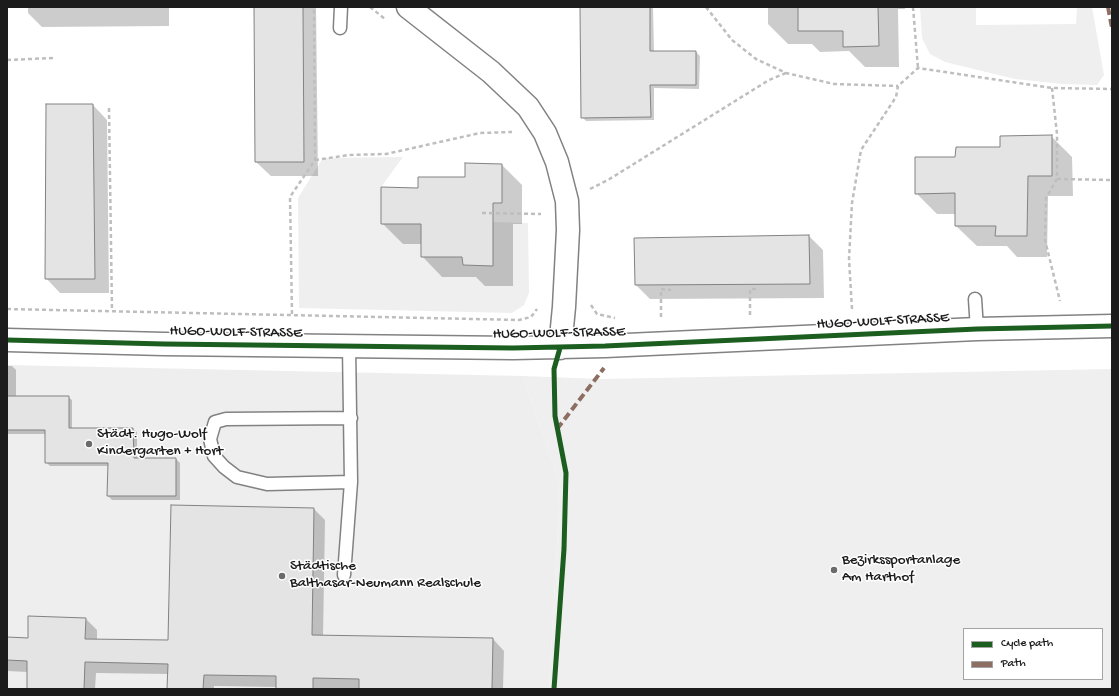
<!DOCTYPE html>
<html>
<head>
<meta charset="utf-8">
<style>
  body { margin:0 }
  #map { position:relative; width:1119px; height:696px; overflow:hidden; background:#fff; font-family:"Gochi Hand",sans-serif }
  canvas { display:block }
  .frame { position:absolute; inset:0; border:8px solid #1c1c1c; pointer-events:none }
  .legend { position:absolute; left:963px; top:628px; width:140px; height:52px; box-sizing:border-box; background:#fff; border:1px solid #a4a4a4; margin:0; padding:5px 7px; list-style:none; font-size:12px; color:#1c1c1c }
  .legend li { display:flex; align-items:center; gap:8px; height:20px }
  .legend b { width:20px; border:1px solid #a4a4a4 }
</style>
</head>
<body>
<div id="map">
<canvas width="1119" height="696"></canvas>
<div class="frame"></div>
<ul class="legend">
<li><b style="height:5px;background:#1b5e20"></b>Cycle path</li>
<li><b style="height:5px;background:#8d6e63"></b>Path</li>
</ul>
</div>
<script>
const c = document.querySelector('canvas').getContext('2d');
c.lineJoin = 'round';
function fillPath(path, color) {
  c.fillStyle = color;
  c.fill(path, 'evenodd');
}
function shape(rows) {
  const path = new Path2D();
  for (const r of rows) {
    path.moveTo(r[0], r[1]);
    for (let i = 2; i < r.length; i += 2) path.lineTo(r[i], r[i + 1]);
  }
  return path;
}
function trace(path, color, width, dash) {
  c.strokeStyle = color;
  c.lineWidth = width;
  c.lineCap = dash ? 'butt' : 'round';
  c.setLineDash(dash || []);
  c.stroke(path);
}
function write(font, color, halo, rows, align = 'center') {
  c.font = font + ' "Gochi Hand",sans-serif';
  c.lineWidth = 3;
  c.setLineDash([]);
  c.textBaseline = 'middle';
  c.strokeStyle = halo;
  c.fillStyle = color;
  for (const [text, x, y, turn = 0] of rows) {
    c.save();
    c.translate(x, y);
    c.rotate((+turn || 0) * Math.PI / 180);
    c.textAlign = isNaN(turn) ? turn : align;
    if (halo) c.strokeText(text, 0, 0);
    c.fillText(text, 0, 0);
    c.restore();
  }
}
const built = shape([
  [7,365,523,376,558,479,559,511,549,689,7,689]
]);
const green = shape([
  [920,7,976,7,976,25,1076,24,1077,7,1092,7,1104,75,1097,85,1063,84,1015,79,945,62,930,54,922,38],
  [403,157,381,187,381,224,421,224,421,257,462,257,463,265,492,266,493,222,528,223,529,293,524,305,512,313,299,308,298,198,323,158],
  [1112,369,1112,689,549,689,559,511,558,479,523,376,603,379],
  [964,629,1102,629,1102,679,964,679]
]);
const shadow = shape([
  [28,7,169,7,169,26,42,27,28,13],
  [255,7,316,7,318,176,271,176,256,162],
  [581,7,653,7,654,52,696,52,700,56,699,89,654,88,654,120,586,121,582,117],
  [768,7,905,7,905,9,898,9,899,67,865,67,849,51,820,52,812,44,788,44,768,24],
  [93,105,107,120,109,293,60,293,46,278],
  [1051,136,1072,157,1073,196,1048,196,1047,257,1017,257,1007,246,977,246,956,226,956,214,937,214,916,193,956,158],
  [502,165,522,185,522,224,513,224,513,286,485,286,476,277,442,277,422,256,422,244,403,244,382,223,419,189,466,178],
  [809,236,823,250,824,298,650,299,636,285],
  [7,366,12,366,16,370,16,397,68,397,72,400,72,429,133,429,137,432,137,459,176,459,180,463,180,500,112,500,108,496,109,466,50,466,46,462,46,434,7,434],
  [314,509,325,520,323,636,493,639,504,651,503,689,277,689,277,687,214,686,214,689,168,689,169,674,96,673,95,689,28,689,28,672,7,671,7,638,29,639,86,619,97,630,97,640,169,641]
]);
const building = shape([
  [254,7,303,7,304,162,255,162,254,7],
  [580,7,650,7,650,51,696,51,696,85,650,85,651,117,581,118,580,7],
  [798,7,878,7,879,46,843,47,843,31,798,31,798,7],
  [46,104,93,104,95,279,45,279,46,104],
  [1052,135,1052,176,1028,176,1027,236,995,236,996,226,955,226,955,193,915,194,915,157,955,157,956,147,1000,147,1000,136,1052,135],
  [465,163,502,164,502,203,493,203,493,266,463,265,462,257,421,257,421,224,381,224,381,187,418,188,418,177,465,177,465,163],
  [809,235,810,284,635,285,634,238,809,235],
  [7,396,69,396,69,428,133,428,134,458,176,458,176,496,107,496,108,463,45,463,45,430,7,430,7,396],
  [171,505,314,508,312,635,493,638,492,689,359,689,359,679,313,678,313,689,276,689,276,676,204,675,203,689,167,689,168,664,85,662,84,689,27,689,27,661,7,660,7,637,28,638,28,616,86,618,85,639,168,640,171,505]
]);
const path = shape([
  [370,7,385,19],
  [706,7,732,40,756,59,786,73,834,84,898,86],
  [913,7,918,68],
  [7,60,53,58],
  [1052,88,1057,134,1057,179,1046,198,1045,240,1060,301],
  [109,108,112,311],
  [315,160,349,155,386,154,480,133,512,132],
  [1057,179,1112,180],
  [590,189,608,180,769,80,786,73],
  [482,213,541,214],
  [591,305,597,314,615,318],
  [7,309,519,320,531,317,537,309],
  [852,309,849,259,852,203,861,150,896,97,898,86,918,68,1052,88,1112,89],
  [292,314,290,197,315,160,314,7],
  [750,315,750,289,758,289],
  [661,317,661,289,671,290]
]);
const lane = shape([
  [340,28,341,7],
  [975,299,977,329],
  [351,418,226,419,215,422,210,439,214,456,224,467,237,477,267,484,351,482],
  [344,575,351,482,349,346]
]);
const street = shape([
  [408,7,491,72,528,107,545,133,557,162,567,201,568,230,564,307,560,348],
  [7,340,164,344,513,348,605,346,977,329,1112,326]
]);
const quiet = shape([
  [1108,7,1112,28],
  [557,429,604,368]
]);
const cycleway = shape([
  [7,340,164,344,513,348,605,346,977,329,1112,326],
  [554,689,564,549,566,473,555,416,554,369,560,348]
]);
const markers = [
  [89,444,4,"#6b6b6b"],
  [834,570,4,"#6b6b6b"],
  [282,576,4,"#6b6b6b"]
];
const streetNames = [
  ["HUGO-WOLF-STRASSE",883,322,-3],
  ["HUGO-WOLF-STRASSE",236,333,1],
  ["HUGO-WOLF-STRASSE",559,334,-1]
];
const poiNames = [
  ["Städt. Hugo-Wolf",97,435],
  ["Kindergarten + Hort",97,452],
  ["Bezirkssportanlage",842,561],
  ["Am Harthof",842,578],
  ["Städtische",290,567],
  ["Balthasar-Neumann Realschule",290,584]
];
fillPath(built, '#eee');
fillPath(green, '#efefef');
fillPath(shadow, '#0003');
fillPath(building, '#e4e4e4');
trace(building, '#828282', 1);
trace(lane, '#828282', 15);
trace(street, '#828282', 25);
trace(path, '#bebebe', 2.5, [4, 3]);
trace(lane, '#fff', 12);
trace(street, '#fff', 22);
trace(quiet, '#8d6e63', 4, [8, 4]);
trace(cycleway, '#1b5e20', 5);
for (const [x, y, r, color] of markers) {
  const dot = new Path2D();
  dot.arc(x, y, r, 0, 2 * Math.PI);
  c.fillStyle = color;
  c.fill(dot);
  trace(dot, '#fff', 1.5);
}
write('15px', '#1c1c1c', '#fff', streetNames);
write('15px', '#1c1c1c', '#fff', poiNames, 'left');
</script>
</body>
</html>
